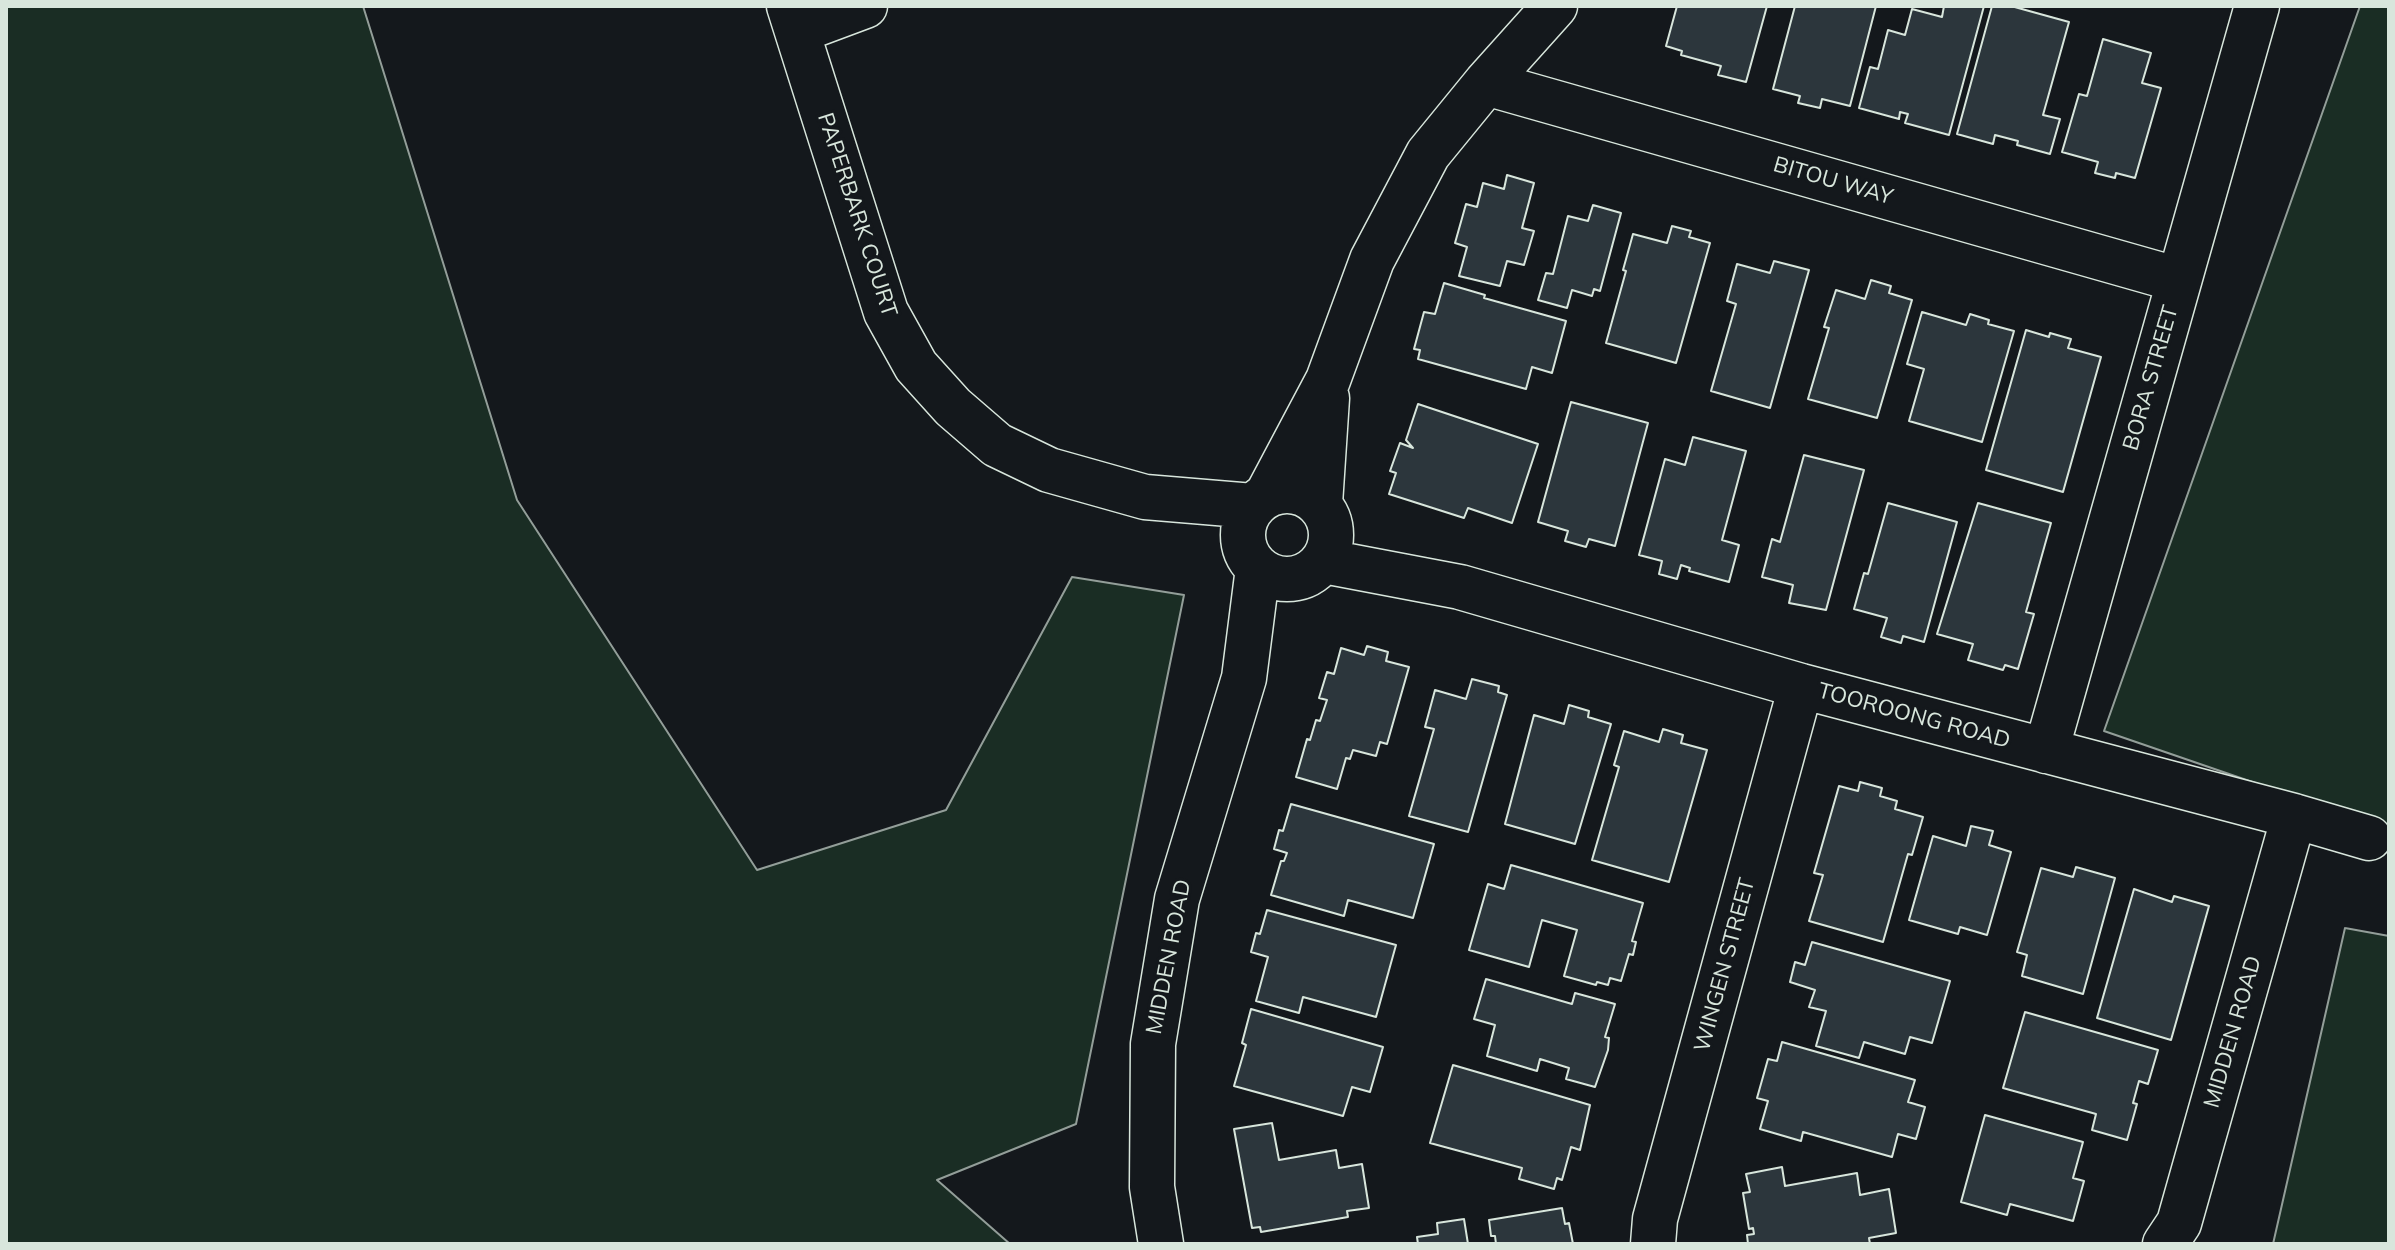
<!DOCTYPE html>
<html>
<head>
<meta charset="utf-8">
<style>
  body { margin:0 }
  #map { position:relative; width:2395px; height:1250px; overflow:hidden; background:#14181c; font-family:Mulish,sans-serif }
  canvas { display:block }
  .frame { position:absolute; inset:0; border:8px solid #d8e6dc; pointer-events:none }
</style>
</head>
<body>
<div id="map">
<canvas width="2395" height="1250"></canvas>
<div class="frame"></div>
</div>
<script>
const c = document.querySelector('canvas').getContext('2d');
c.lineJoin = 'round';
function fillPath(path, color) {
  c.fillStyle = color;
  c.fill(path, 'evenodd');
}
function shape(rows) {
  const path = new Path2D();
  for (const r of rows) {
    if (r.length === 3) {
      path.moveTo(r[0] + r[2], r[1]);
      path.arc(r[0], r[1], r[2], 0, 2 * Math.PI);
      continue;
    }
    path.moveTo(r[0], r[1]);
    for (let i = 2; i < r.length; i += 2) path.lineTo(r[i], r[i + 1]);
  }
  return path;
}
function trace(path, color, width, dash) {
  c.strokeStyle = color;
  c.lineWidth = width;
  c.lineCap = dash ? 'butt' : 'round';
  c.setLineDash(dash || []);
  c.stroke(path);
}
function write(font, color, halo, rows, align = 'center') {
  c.font = font + ' Mulish,sans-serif';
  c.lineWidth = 6;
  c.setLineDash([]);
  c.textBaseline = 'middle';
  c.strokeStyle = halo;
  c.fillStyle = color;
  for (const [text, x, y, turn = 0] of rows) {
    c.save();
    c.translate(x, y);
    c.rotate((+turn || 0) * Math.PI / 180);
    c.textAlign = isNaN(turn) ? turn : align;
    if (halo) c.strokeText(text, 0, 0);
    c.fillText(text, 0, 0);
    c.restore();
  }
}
const green = shape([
  [6,6,363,6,517,500,757,870,946,810,1072,577,1184,595,1076,1124,937,1180,1010,1244,6,1244,6,6],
  [2360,6,2389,6,2389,829,2104,731,2360,6],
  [2345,928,2389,936,2389,1244,2273,1244,2345,928]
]);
const building = shape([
  [1677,6,1767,6,1746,82,1718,75,1721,66,1681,55,1682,51,1666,46,1677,6],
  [1795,6,1876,6,1850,106,1822,99,1820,108,1798,103,1800,96,1773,89,1795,6],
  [1944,6,1984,6,1949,135,1905,123,1908,114,1900,112,1899,119,1859,108,1870,67,1878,69,1888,30,1905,35,1912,9,1942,17,1944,6],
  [1992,6,2011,6,2069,22,2043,115,2060,119,2050,154,2017,145,2018,141,1995,135,1993,144,1957,134,1992,6],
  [2103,39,2151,53,2142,83,2161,88,2135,178,2116,173,2115,178,2095,173,2098,162,2062,152,2079,94,2087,96,2103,39],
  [1507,175,1534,183,1522,228,1534,231,1524,265,1507,261,1500,286,1459,276,1467,247,1455,243,1466,204,1477,207,1483,183,1504,189,1507,175],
  [1593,205,1621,213,1600,291,1594,289,1592,296,1572,290,1567,308,1538,300,1546,273,1553,274,1568,216,1588,221,1593,205],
  [1672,226,1691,231,1689,237,1710,243,1676,363,1606,343,1626,271,1623,270,1633,234,1667,243,1672,226],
  [1774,261,1809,270,1770,408,1711,391,1736,304,1727,301,1737,264,1770,273,1774,261],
  [1871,280,1891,286,1889,293,1912,300,1877,418,1808,399,1829,328,1824,327,1836,290,1865,299,1871,280],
  [1444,283,1485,295,1484,298,1566,321,1552,373,1532,367,1526,389,1418,359,1420,350,1414,349,1424,312,1435,314,1444,283],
  [1922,312,1966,325,1970,314,1989,320,1988,324,2014,331,1982,442,1909,421,1924,369,1907,364,1922,312],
  [2026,330,2049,337,2050,333,2071,339,2068,348,2101,357,2063,492,1986,470,2026,330],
  [1571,402,1648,423,1615,546,1589,539,1586,547,1565,541,1568,531,1538,522,1571,402],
  [1418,404,1538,444,1512,523,1468,508,1464,518,1389,494,1396,473,1390,471,1400,443,1413,448,1406,440,1418,404],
  [1693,437,1746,451,1722,540,1739,545,1729,582,1689,571,1690,568,1681,565,1677,579,1659,574,1662,561,1639,555,1665,459,1685,465,1693,437],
  [1804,455,1864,470,1826,610,1789,603,1793,585,1762,577,1772,539,1780,542,1804,455],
  [1888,503,1957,522,1924,642,1903,636,1901,643,1881,637,1887,618,1854,609,1864,573,1868,574,1888,503],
  [1978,503,2051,523,2026,612,2034,614,2018,669,2005,665,2003,670,1968,660,1973,644,1937,634,1978,503],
  [1367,646,1388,652,1386,661,1409,667,1387,744,1380,742,1376,756,1353,750,1350,759,1346,758,1337,789,1296,777,1307,739,1310,740,1316,720,1320,721,1327,700,1319,698,1327,672,1334,674,1341,648,1364,655,1367,646],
  [1472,679,1499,686,1498,692,1507,695,1468,832,1409,816,1434,729,1425,727,1435,690,1466,699,1472,679],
  [1569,705,1589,711,1588,717,1611,724,1575,844,1505,824,1534,715,1564,724,1569,705],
  [1663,729,1683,735,1681,743,1707,750,1669,882,1592,860,1619,767,1614,765,1624,731,1659,742,1663,729],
  [1860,782,1882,788,1880,796,1897,801,1895,809,1923,817,1912,855,1908,854,1883,942,1809,921,1823,875,1814,873,1839,786,1858,791,1860,782],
  [1291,804,1434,844,1413,918,1348,900,1344,916,1271,895,1281,861,1284,861,1287,853,1274,849,1279,830,1283,831,1291,804],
  [1971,826,1993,831,1989,845,2011,852,1987,935,1960,927,1958,934,1909,920,1933,836,1966,846,1971,826],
  [1511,865,1643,903,1632,941,1636,942,1633,955,1629,954,1621,981,1610,978,1608,985,1597,982,1596,985,1564,976,1577,930,1542,920,1529,967,1469,950,1488,884,1504,889,1511,865],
  [2076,867,2115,878,2083,994,2022,976,2027,955,2017,952,2041,868,2073,877,2076,867],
  [2134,889,2172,902,2174,896,2209,906,2171,1040,2097,1018,2134,889],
  [1267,910,1396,945,1376,1017,1303,997,1299,1013,1256,1001,1268,957,1251,952,1256,933,1260,934,1267,910],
  [1812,942,1950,981,1932,1043,1910,1037,1905,1054,1864,1042,1859,1058,1816,1046,1826,1011,1809,1007,1815,990,1790,982,1795,962,1805,965,1812,942],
  [1486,979,1572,1004,1575,993,1615,1004,1605,1037,1609,1038,1608,1050,1595,1087,1566,1079,1569,1068,1540,1059,1537,1071,1487,1056,1495,1025,1474,1019,1486,979],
  [1251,1009,1383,1047,1370,1092,1352,1087,1343,1116,1234,1086,1246,1045,1242,1043,1251,1009],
  [2025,1012,2158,1050,2148,1084,2139,1081,2133,1103,2137,1104,2127,1140,2092,1130,2096,1114,2003,1088,2025,1012],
  [1782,1042,1915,1080,1908,1102,1925,1107,1916,1139,1898,1134,1892,1157,1803,1132,1801,1141,1760,1129,1768,1101,1757,1098,1768,1059,1777,1061,1782,1042],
  [1453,1065,1590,1105,1580,1150,1571,1147,1562,1180,1557,1178,1554,1189,1519,1179,1522,1168,1430,1143,1453,1065],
  [1985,1115,2083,1142,2073,1178,2084,1181,2073,1221,2010,1204,2007,1215,1961,1202,1985,1115],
  [1272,1123,1279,1160,1336,1150,1339,1168,1362,1164,1369,1208,1347,1211,1348,1217,1261,1232,1260,1227,1252,1228,1234,1129,1272,1123],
  [1782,1167,1785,1186,1857,1173,1860,1195,1889,1189,1896,1233,1869,1238,1870,1244,1748,1244,1747,1235,1754,1234,1753,1228,1749,1229,1743,1193,1750,1192,1746,1174,1782,1167],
  [1562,1208,1565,1224,1569,1223,1573,1244,1496,1244,1495,1236,1491,1236,1489,1220,1562,1208],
  [1464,1219,1468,1244,1418,1244,1417,1237,1438,1234,1437,1223,1464,1219]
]);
const minor = shape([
  [789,6,886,312,916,366,953,407,997,445,1049,470,1145,497,1253,506],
  [798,31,865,6],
  [1486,83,2179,280],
  [1287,535,44],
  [1267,495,1328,380,1372,260,1428,154,1486,83,1555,6],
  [1320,504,1327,398],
  [1323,561,1460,587,1801,686,2294,816,2369,838],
  [2046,751,2257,6],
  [1161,1244,1152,1187,1153,1044,1177,899,1244,678,1258,568],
  [1653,1244,1655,1219,1801,686],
  [2165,1244,2179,1223,2294,816]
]);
const streetNames = [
  ["BITOU WAY",1833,181,16],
  ["PAPERBARK COURT",857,215,72],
  ["BORA STREET",2151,378,-74],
  ["TOOROONG ROAD",1914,716,15],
  ["MIDDEN ROAD",1169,957,-79],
  ["WINGEN STREET",1725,965,-75],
  ["MIDDEN ROAD",2233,1032,-74]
];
fillPath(green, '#1a2d24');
trace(green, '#939e99', 2);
fillPath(building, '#2c363c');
trace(building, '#d8e6dc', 2);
trace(minor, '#d8e6dc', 47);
trace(minor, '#14181c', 44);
write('22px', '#d8e6dc', '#14181c', streetNames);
</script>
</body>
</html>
